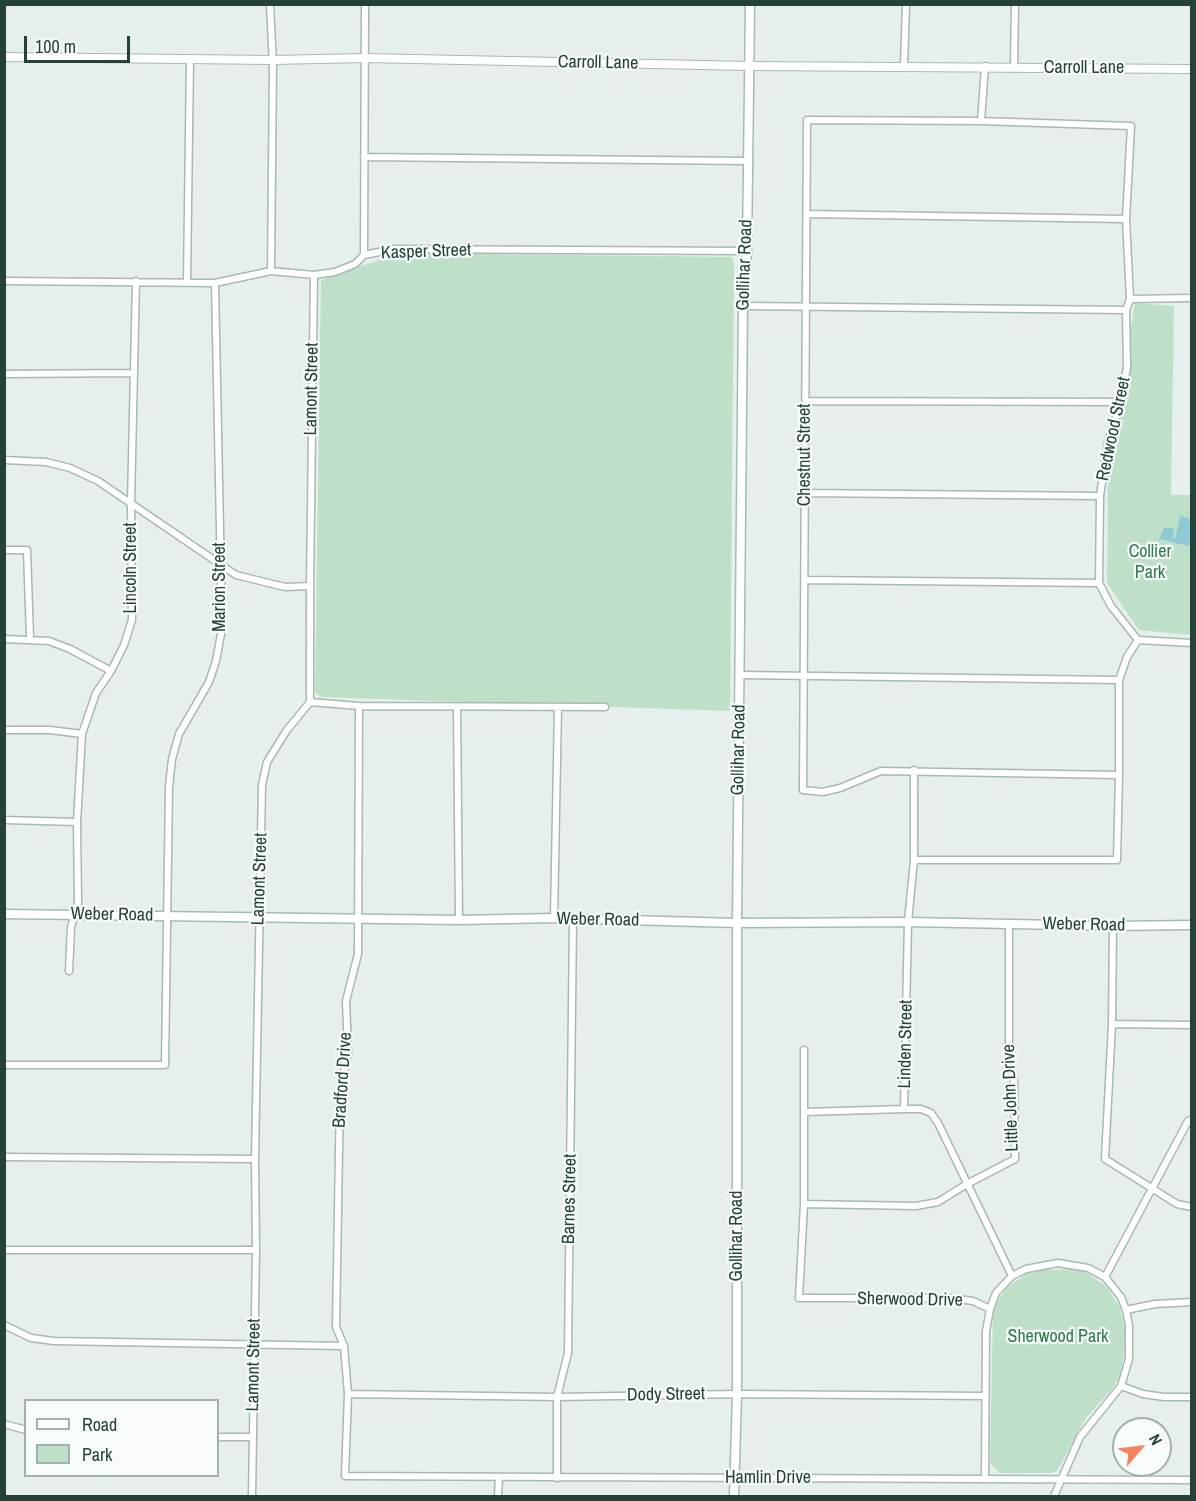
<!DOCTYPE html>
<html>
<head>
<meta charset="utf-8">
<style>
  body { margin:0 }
  #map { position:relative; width:1196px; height:1501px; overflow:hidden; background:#e6efeb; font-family:"Archivo Narrow",sans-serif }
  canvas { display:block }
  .frame { position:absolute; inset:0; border:6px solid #24423a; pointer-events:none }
  .legend { position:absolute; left:24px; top:1399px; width:195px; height:78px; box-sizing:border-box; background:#f7fbf9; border:2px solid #a3b1ad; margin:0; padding:8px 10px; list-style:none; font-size:18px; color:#24423a }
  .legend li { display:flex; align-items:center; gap:12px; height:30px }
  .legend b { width:30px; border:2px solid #a3b1ad }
  .north { position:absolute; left:1112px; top:1417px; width:60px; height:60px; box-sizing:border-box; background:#f7fbf9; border:2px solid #a3b1ad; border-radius:50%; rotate:62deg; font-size:16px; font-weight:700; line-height:24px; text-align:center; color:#24423a }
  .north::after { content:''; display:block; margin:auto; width:21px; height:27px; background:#f4845f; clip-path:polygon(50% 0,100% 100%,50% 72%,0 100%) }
  .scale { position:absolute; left:24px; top:36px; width:106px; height:27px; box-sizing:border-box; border:3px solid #24423a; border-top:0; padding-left:8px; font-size:18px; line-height:21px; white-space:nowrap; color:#24423a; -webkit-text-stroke:4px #f7fbf9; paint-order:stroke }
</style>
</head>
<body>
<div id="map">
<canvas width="1196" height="1501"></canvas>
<div class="frame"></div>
<ul class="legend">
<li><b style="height:8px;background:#fff"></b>Road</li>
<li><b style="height:16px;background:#bfe0c8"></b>Park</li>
</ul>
<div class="north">N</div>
<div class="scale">100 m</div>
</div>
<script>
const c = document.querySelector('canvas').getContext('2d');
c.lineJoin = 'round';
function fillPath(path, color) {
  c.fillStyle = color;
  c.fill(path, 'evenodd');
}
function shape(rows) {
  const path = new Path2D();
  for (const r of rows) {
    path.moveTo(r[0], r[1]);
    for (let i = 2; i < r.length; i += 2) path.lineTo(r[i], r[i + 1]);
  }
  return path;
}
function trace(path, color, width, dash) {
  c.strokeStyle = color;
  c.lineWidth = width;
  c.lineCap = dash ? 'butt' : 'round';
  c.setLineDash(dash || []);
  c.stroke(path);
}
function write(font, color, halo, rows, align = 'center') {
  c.font = font + ' "Archivo Narrow",sans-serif';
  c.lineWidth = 4.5;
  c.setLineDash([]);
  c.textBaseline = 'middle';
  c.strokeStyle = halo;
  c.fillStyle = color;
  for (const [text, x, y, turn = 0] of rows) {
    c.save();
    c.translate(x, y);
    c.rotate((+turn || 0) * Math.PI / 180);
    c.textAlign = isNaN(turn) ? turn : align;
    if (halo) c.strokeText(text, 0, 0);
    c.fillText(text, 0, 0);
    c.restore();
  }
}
const green = shape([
  [399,253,732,257,734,262,730,711,320,697,315,692,321,280],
  [1135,303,1174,306,1171,495,1191,495,1191,635,1139,630,1107,583,1108,475],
  [1072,1269,1085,1272,1106,1286,1120,1307,1125,1330,1124,1356,1121,1370,1117,1381,1110,1391,1086,1418,1057,1471,1050,1473,1000,1473,990,1463,993,1313,999,1299,1007,1288,1029,1272,1041,1270]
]);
const water = shape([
  [1180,516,1191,519,1191,538,1189,546,1159,539,1165,527,1174,529,1173,538,1175,539]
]);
const minor = shape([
  [270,4,273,65,271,271],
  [904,66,906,4],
  [1014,67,1015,4],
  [981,121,985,66],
  [364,157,747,161],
  [807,214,1126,219],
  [364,255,365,4],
  [4,281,215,283,271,271,314,275,335,272,355,264,364,255,394,249,747,251],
  [187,282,190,59],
  [1130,299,1192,298],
  [743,306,1126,310],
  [4,374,133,373],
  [806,401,1121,402],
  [4,460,46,462,70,468,98,481,236,575,285,587,310,586],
  [805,493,1100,496],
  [4,550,27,550,30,638],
  [805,580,1099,583],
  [4,639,49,641,70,649,111,671],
  [1138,640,1192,643],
  [740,675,1119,680],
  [310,702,359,706,605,707],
  [359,706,358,954,346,1001,348,1052,340,1092,336,1327,344,1346,348,1394,345,1476,1192,1480],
  [457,707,459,920],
  [4,730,50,730,82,734],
  [4,820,77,822],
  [914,860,1117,860,1119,775,1119,680,1127,657,1138,640,1111,606,1099,583,1100,496,1108,442,1121,402,1127,367,1126,310,1130,299,1126,219,1131,126,981,121,807,120,803,790,823,792,840,788,881,771,1119,775],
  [554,918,558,707],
  [1113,926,1112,1024,1105,1159,1177,1204,1192,1207],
  [69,971,71,927,78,903,77,822,82,734,96,693,111,671,124,645,132,620,131,503,136,281],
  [1112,1024,1192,1025],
  [804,1050,804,1204,799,1298,951,1298,973,1301,990,1309,996,1293,1012,1276,1026,1269,1058,1263,1088,1268,1105,1277,1121,1297,1126,1310,1155,1304,1192,1302],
  [4,1065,165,1065,169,787,172,759,179,734,209,682,216,661,222,629,215,283],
  [904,1109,908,922,914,860,914,770],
  [805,1112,904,1109,921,1109,931,1113,938,1123,1012,1276],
  [4,1157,255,1159],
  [804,1204,916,1206,938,1202,967,1184,1015,1159,1014,1082,1009,1058,1009,924],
  [4,1250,256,1250],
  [1105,1277,1188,1121,1192,1119],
  [4,1325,31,1338,54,1341,344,1346],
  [1121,1386,1143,1394,1164,1397,1192,1397],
  [348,1394,557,1397,737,1394,985,1396],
  [4,1424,26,1430],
  [218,1437,253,1437],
  [557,1478,557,1397,568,1353,573,919],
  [985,1478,986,1331,990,1309],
  [252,1496,256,1250,255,1159,262,785,267,762,287,730,310,702,310,586,314,275],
  [498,1496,499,1477],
  [1054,1496,1080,1437,1121,1386,1129,1359,1129,1325,1126,1310]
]);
const tertiary = shape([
  [4,57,273,60,365,58,750,66,1192,69]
]);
const secondary = shape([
  [4,914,459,920,554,918,737,923,908,922,1113,926,1192,925],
  [734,1496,737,1394,737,923,743,306,747,251,750,4]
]);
const streetNames = [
  ["Carroll Lane",598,63,1],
  ["Carroll Lane",1084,68],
  ["Kasper Street",426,252,-2],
  ["Gollihar Road",745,265,-88],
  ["Lamont Street",312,389,-89],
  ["Redwood Street",1114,429,-78],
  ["Chestnut Street",805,455,-90],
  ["Lincoln Street",131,568,-90],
  ["Marion Street",220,587,-90],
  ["Gollihar Road",739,750,-89],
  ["Lamont Street",260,879,-88],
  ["Weber Road",112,915,1],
  ["Weber Road",598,920,1],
  ["Weber Road",1084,925,1],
  ["Linden Street",906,1044,-89],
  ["Bradford Drive",343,1080,-86],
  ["Little John Drive",1011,1098,-92],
  ["Barnes Street",570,1199,-89],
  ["Gollihar Road",737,1236,-90],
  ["Sherwood Drive",910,1300,1],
  ["Lamont Street",254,1365,-89],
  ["Dody Street",666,1395,-1],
  ["Hamlin Drive",768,1478]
];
const parkNames = [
  ["Collier",1150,552],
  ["Park",1150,573],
  ["Sherwood Park",1058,1337]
];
fillPath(green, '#bfe0c8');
fillPath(water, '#8ec9d4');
trace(minor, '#a8b8b2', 9);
trace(tertiary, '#a8b8b2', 10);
trace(secondary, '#a4bbb3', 11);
trace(minor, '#fff', 6);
trace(tertiary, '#fff', 8);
trace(secondary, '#fff', 8);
write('18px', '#24423a', '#f7fbf9', streetNames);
write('18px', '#2d7a4b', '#f7fbf9', parkNames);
</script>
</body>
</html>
